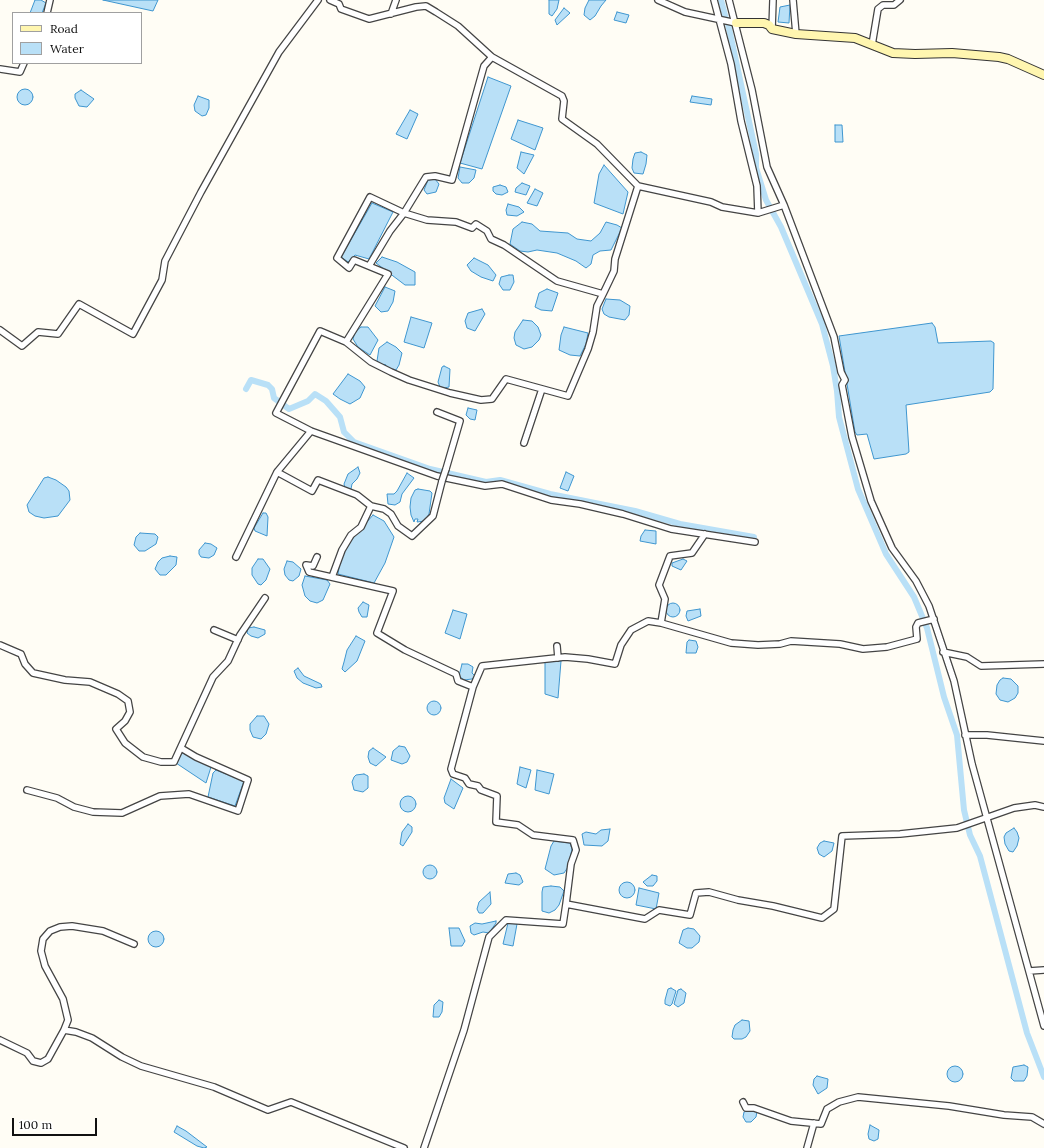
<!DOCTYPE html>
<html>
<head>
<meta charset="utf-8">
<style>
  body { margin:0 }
  #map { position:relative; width:1044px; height:1148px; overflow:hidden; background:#fffdf5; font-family:Lora,serif }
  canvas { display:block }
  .legend { position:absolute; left:12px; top:12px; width:130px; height:52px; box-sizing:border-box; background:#fff; border:1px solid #a0a0a0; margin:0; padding:5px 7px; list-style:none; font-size:12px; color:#111 }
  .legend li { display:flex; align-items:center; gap:8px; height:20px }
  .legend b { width:20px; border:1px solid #a0a0a0 }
  .scale { position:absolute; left:12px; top:1118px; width:85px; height:18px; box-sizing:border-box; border:2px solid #111; border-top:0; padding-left:5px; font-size:12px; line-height:14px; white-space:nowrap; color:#111; -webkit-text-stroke:3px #fff; paint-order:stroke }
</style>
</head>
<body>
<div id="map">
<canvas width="1044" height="1148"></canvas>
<ul class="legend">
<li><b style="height:5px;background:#fff6b0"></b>Road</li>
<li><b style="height:11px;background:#b9e0f7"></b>Water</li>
</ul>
<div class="scale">100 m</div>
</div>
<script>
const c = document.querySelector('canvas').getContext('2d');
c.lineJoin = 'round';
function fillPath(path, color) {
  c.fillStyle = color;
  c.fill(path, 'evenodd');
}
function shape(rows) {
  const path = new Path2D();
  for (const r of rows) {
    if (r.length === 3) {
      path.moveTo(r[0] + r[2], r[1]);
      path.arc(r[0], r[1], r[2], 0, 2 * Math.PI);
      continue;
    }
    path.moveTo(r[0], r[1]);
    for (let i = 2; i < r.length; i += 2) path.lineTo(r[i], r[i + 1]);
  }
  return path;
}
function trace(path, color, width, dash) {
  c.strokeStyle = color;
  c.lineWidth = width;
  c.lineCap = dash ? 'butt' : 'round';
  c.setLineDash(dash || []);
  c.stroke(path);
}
const water = shape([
  [35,0,41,0,46,3,42,13,30,13,35,0],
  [103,0,158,0,153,11,103,0],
  [549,0,559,0,557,9,552,16,549,14,549,0],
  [589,0,606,0,601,6,595,16,590,20,584,15,585,8,589,0],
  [790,5,789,23,778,22,780,7,790,5],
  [564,8,570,13,557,25,555,20,564,8],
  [617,12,629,15,626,23,614,20,617,12],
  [488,77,511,86,482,169,460,163,488,77],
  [25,97,8],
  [81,90,94,99,87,107,79,106,75,98,75,94,81,90],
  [198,96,209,100,209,108,206,115,202,116,195,111,194,105,198,96],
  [692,96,712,99,711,105,690,102,692,96],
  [410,110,418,114,407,139,396,134,410,110],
  [518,120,543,128,535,150,511,139,518,120],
  [835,125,842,125,843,142,835,142,835,125],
  [521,152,534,155,524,174,517,168,521,152],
  [641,152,647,155,646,164,643,174,634,173,632,168,633,159,635,153,641,152],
  [604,165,628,192,623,214,594,203,599,174,604,165],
  [460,167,476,170,474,178,469,183,462,183,458,178,460,167],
  [435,179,439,184,436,192,427,194,424,190,428,180,435,179],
  [522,183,530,186,526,195,515,192,516,188,522,183],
  [500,185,506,187,508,192,502,195,496,194,493,191,493,187,500,185],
  [535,189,543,193,537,206,527,203,535,189],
  [372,203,393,212,369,259,355,255,348,262,341,257,372,203],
  [508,204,519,207,524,212,517,216,507,215,506,210,508,204],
  [522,222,532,224,540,231,568,233,577,239,591,241,600,233,606,222,617,225,622,228,611,250,600,251,593,255,591,264,586,268,576,261,557,253,537,250,528,252,520,251,510,244,513,229,522,222],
  [382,257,397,262,415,272,415,285,405,285,376,263,382,257],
  [474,258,488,265,496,275,493,281,481,277,471,271,467,265,474,258],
  [509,275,513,275,514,282,510,290,503,290,499,284,501,277,509,275],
  [385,287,395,291,393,302,388,311,381,312,375,306,385,287],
  [547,289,558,293,552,311,541,310,535,307,539,293,547,289],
  [606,299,620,300,630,306,629,315,625,320,609,317,604,314,602,309,606,299],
  [482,309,485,314,475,331,467,328,465,321,468,313,482,309],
  [411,317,432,323,424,348,404,342,411,317],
  [523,320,532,321,538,327,541,335,539,340,532,347,524,349,516,345,514,338,515,332,523,320],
  [932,323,935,327,938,343,991,341,994,343,993,389,990,392,906,405,909,452,906,454,874,459,867,434,857,435,855,432,839,336,932,323],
  [361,327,368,327,378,340,370,355,358,347,353,339,355,332,361,327],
  [564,327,588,333,586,344,580,356,570,355,559,350,561,335,564,327],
  [387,342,396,347,402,353,399,365,396,370,388,369,385,364,383,366,377,361,379,348,387,342],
  [444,366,450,369,449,387,444,388,440,387,438,382,442,367,444,366],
  [348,374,360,381,365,387,360,398,350,404,340,399,333,394,348,374],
  [468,408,477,410,475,420,470,419,466,415,468,408],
  [358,467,360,473,357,479,352,484,351,489,345,488,344,484,348,474,358,467],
  [566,472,574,476,568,491,560,488,566,472],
  [407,473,414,478,402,494,400,502,395,505,388,504,387,494,394,494,397,491,407,473],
  [48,477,56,480,66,487,69,491,70,500,58,516,44,518,35,516,29,512,27,505,44,478,48,477],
  [418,489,430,491,432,493,429,514,425,521,417,522,418,519,415,519,414,522,411,515,410,507,411,498,415,490,418,489],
  [263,513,266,513,268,517,267,536,255,531,254,528,263,513],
  [373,515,384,521,394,537,385,563,374,583,338,574,340,561,348,544,373,515],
  [645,530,656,531,656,544,640,541,641,536,645,530],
  [140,533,155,534,158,537,156,544,145,551,139,551,134,545,136,537,140,533],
  [205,543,211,544,217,548,214,555,209,558,201,557,199,554,199,550,205,543],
  [170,556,177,557,176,565,166,575,160,575,155,569,158,562,162,558,170,556],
  [258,559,263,559,270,569,266,580,261,585,258,584,252,575,252,568,258,559],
  [683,559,687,561,681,570,672,566,672,563,683,559],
  [287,561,293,562,301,569,299,576,293,581,289,580,285,575,284,569,287,561],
  [305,576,327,580,330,584,323,600,317,603,310,601,305,596,302,585,305,576],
  [363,602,369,605,367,617,362,617,359,612,358,608,363,602],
  [673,610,7],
  [700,609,701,616,688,621,686,616,687,611,700,609],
  [453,610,467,614,460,639,445,633,453,610],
  [254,627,265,630,265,634,258,638,251,636,247,633,248,628,254,627],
  [356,636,365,641,357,661,345,672,342,669,344,662,347,650,356,636],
  [689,640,696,641,698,647,696,653,686,653,687,642,689,640],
  [561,661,558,698,545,694,545,662,561,661],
  [462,664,468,664,473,667,472,673,475,676,472,679,464,680,459,676,462,664],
  [298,668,304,676,321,684,322,687,316,688,303,683,297,678,294,671,298,668],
  [1003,678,1011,679,1018,686,1018,693,1015,698,1008,702,1000,700,996,694,997,685,1000,680,1003,678],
  [434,708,7],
  [257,716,264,716,269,724,266,734,261,739,253,737,250,730,250,724,257,716],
  [399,746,405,747,410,756,407,762,402,764,391,760,393,751,399,746],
  [373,748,386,757,376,766,370,763,368,757,369,751,373,748],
  [181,752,211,767,206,783,176,763,181,752],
  [520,767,531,770,526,788,517,784,520,767],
  [216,770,244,781,235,806,208,797,213,773,216,770],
  [537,770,554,774,549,794,535,790,537,770],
  [364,774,368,776,368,788,363,792,354,790,352,782,354,777,356,775,364,774],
  [451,779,463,788,454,809,445,803,444,798,451,779],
  [408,804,8],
  [408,824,412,827,412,832,403,846,400,844,402,832,408,824],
  [1014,828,1017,832,1019,838,1017,846,1013,852,1009,851,1005,844,1004,837,1006,833,1014,828],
  [610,829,608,841,602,846,584,845,582,834,586,832,596,834,601,830,610,829],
  [554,841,570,843,572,849,568,867,564,873,554,875,545,869,551,846,554,841],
  [824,841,834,843,832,851,824,857,819,854,817,848,820,843,824,841],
  [430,872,7],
  [516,873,520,875,523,882,519,885,505,883,508,874,516,873],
  [652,875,657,876,657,881,653,886,647,886,643,882,652,875],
  [627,890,8],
  [551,886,560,887,564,891,559,905,555,910,549,913,542,911,542,892,543,887,551,886],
  [639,888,659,893,656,909,636,905,639,888],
  [490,892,491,904,483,913,479,913,477,909,479,902,490,892],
  [496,921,496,923,489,933,483,932,474,935,471,933,470,926,475,923,482,924,496,921],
  [508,923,517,924,513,946,503,944,508,923],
  [449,928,459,928,465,941,462,946,451,946,449,928],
  [688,928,694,929,700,936,699,942,692,948,687,948,679,943,683,930,688,928],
  [156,939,8],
  [671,988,676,991,672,1004,670,1006,665,1004,665,1000,668,989,671,988],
  [681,989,686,993,684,1003,678,1007,674,1004,678,990,681,989],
  [439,1000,443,1002,442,1012,439,1017,433,1017,434,1005,439,1000],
  [742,1020,749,1021,750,1031,746,1037,742,1039,734,1039,732,1037,733,1030,735,1025,742,1020],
  [1024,1065,1028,1067,1027,1076,1024,1081,1014,1081,1011,1078,1013,1067,1024,1065],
  [955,1074,8],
  [817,1076,828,1079,827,1088,818,1094,813,1085,814,1079,817,1076],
  [749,1110,757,1111,756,1117,751,1122,746,1122,743,1117,744,1112,749,1110],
  [870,1125,879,1130,878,1139,874,1141,869,1139,868,1134,870,1125],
  [177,1126,186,1131,207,1147,204,1148,197,1146,174,1132,177,1126]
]);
const canal = shape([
  [721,0,726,19],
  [728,24,756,154,756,168,766,200,781,227,822,324,833,366,837,391,839,417,858,489,886,554,914,597,927,628,944,697,957,735,964,810,970,835,980,856,1027,1033,1044,1077],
  [246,389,251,380,268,385,272,389,274,398,289,409,308,401,315,394,326,401,340,417,344,432,354,442,430,469,486,482,500,480,550,494,635,511,680,524,754,537]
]);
const street = shape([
  [330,0,339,4,341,9,369,19,416,7,426,6,436,12,458,26,492,57,562,96,564,101,562,119,597,144,638,186,711,202,722,207,758,213,784,205],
  [658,0,685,12,736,23],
  [714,0,731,64,741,121,757,186,758,213],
  [729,0,752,90,767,167,784,205,834,337,841,372,845,380,842,385,852,437,871,501,892,548,916,581,929,606,954,681,972,764,1044,1026],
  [793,0,796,34],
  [47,13,50,0],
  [391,14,396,0],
  [772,29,773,0],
  [872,45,878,9,883,5,894,5,900,0],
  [492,57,484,66,452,180,435,176,426,177,404,213,370,197,337,258,349,268,354,260,388,274,346,342,320,331,276,413,311,431,437,476,485,486,502,484,551,500,580,504,623,514,671,529,755,542],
  [0,69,20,72,24,63],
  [369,266,390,231,404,213,427,220,456,222,472,228,476,224,487,231,491,239,504,245,557,281,603,294,614,271,615,259,638,186],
  [0,330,22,346,38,332,58,334,79,304,133,334,162,280,165,261,201,192,279,52,318,0],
  [346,342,371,362,391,372,409,380,450,393,481,400,492,399,506,379,568,396,588,349,593,332,597,306,603,294],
  [437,412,460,421,446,469],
  [311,431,277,472,312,491,318,480,357,495,371,506,384,509,391,514,398,526,412,536,433,516,442,481],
  [524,443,542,389],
  [236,557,277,472],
  [317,557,313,566,306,565,309,572,393,591,377,633,405,650,456,674,458,681,473,687,482,666,565,657,588,659,615,664,621,645,631,630,648,621,661,623,731,643,758,645,780,644,791,641,840,644,863,649,887,647,917,639,916,627,918,623,934,619],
  [332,577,342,550,351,535,361,527,371,506],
  [661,623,665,599,659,585,670,556,692,553,705,534],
  [214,630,238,640],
  [0,645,21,654,25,664,33,673,65,680,90,682,118,694,128,701,130,712,125,721,116,729,125,743,143,757,161,762,174,762,213,677,228,661,240,635,265,598],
  [557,646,558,658],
  [943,652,967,657,981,666,1044,664],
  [473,687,451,769,453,774,465,778,469,784,478,786,481,790,497,796,496,822,518,825,533,835,573,840,576,850,571,864,566,904,645,919,659,910,690,915,696,893,709,892,738,900,773,906,822,918,834,909,842,836,900,834,957,828,1014,808,1035,805,1044,807],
  [965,735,987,735,1044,741],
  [27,790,57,798,74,807,93,812,122,813,160,796,189,794,238,811,248,780,196,757,181,748],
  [1029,971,1044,970],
  [64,1030,68,1020,63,999,45,966,41,951,43,939,50,931,60,927,72,926,103,931,134,944],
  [0,1040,27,1053,33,1061,41,1063,48,1059,64,1030,76,1032,92,1038,122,1057,141,1066,214,1087,268,1110,291,1102,404,1148],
  [743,1102,746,1108,754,1108,791,1121,821,1124,827,1109,839,1102,858,1097,949,1106,1004,1115,1032,1117,1044,1124],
  [424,1148,464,1030,489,937,506,920,563,924,566,904],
  [807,1148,814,1123]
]);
const secondary = shape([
  [736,23,764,23,769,25,772,29,796,34,855,38,893,53,915,54,952,53,999,57,1008,59,1044,75]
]);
const streetBridge = shape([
  [442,481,446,469]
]);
fillPath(water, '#b9e0f7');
trace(water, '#3f96cf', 1);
trace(canal, '#b9e0f7', 6);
trace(street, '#444', 8);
trace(secondary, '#333', 10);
trace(street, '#fff', 5.5);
trace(secondary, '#fff6b0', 8);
trace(streetBridge, '#444', 8, []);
trace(streetBridge, '#fff', 5.5);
</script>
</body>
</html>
